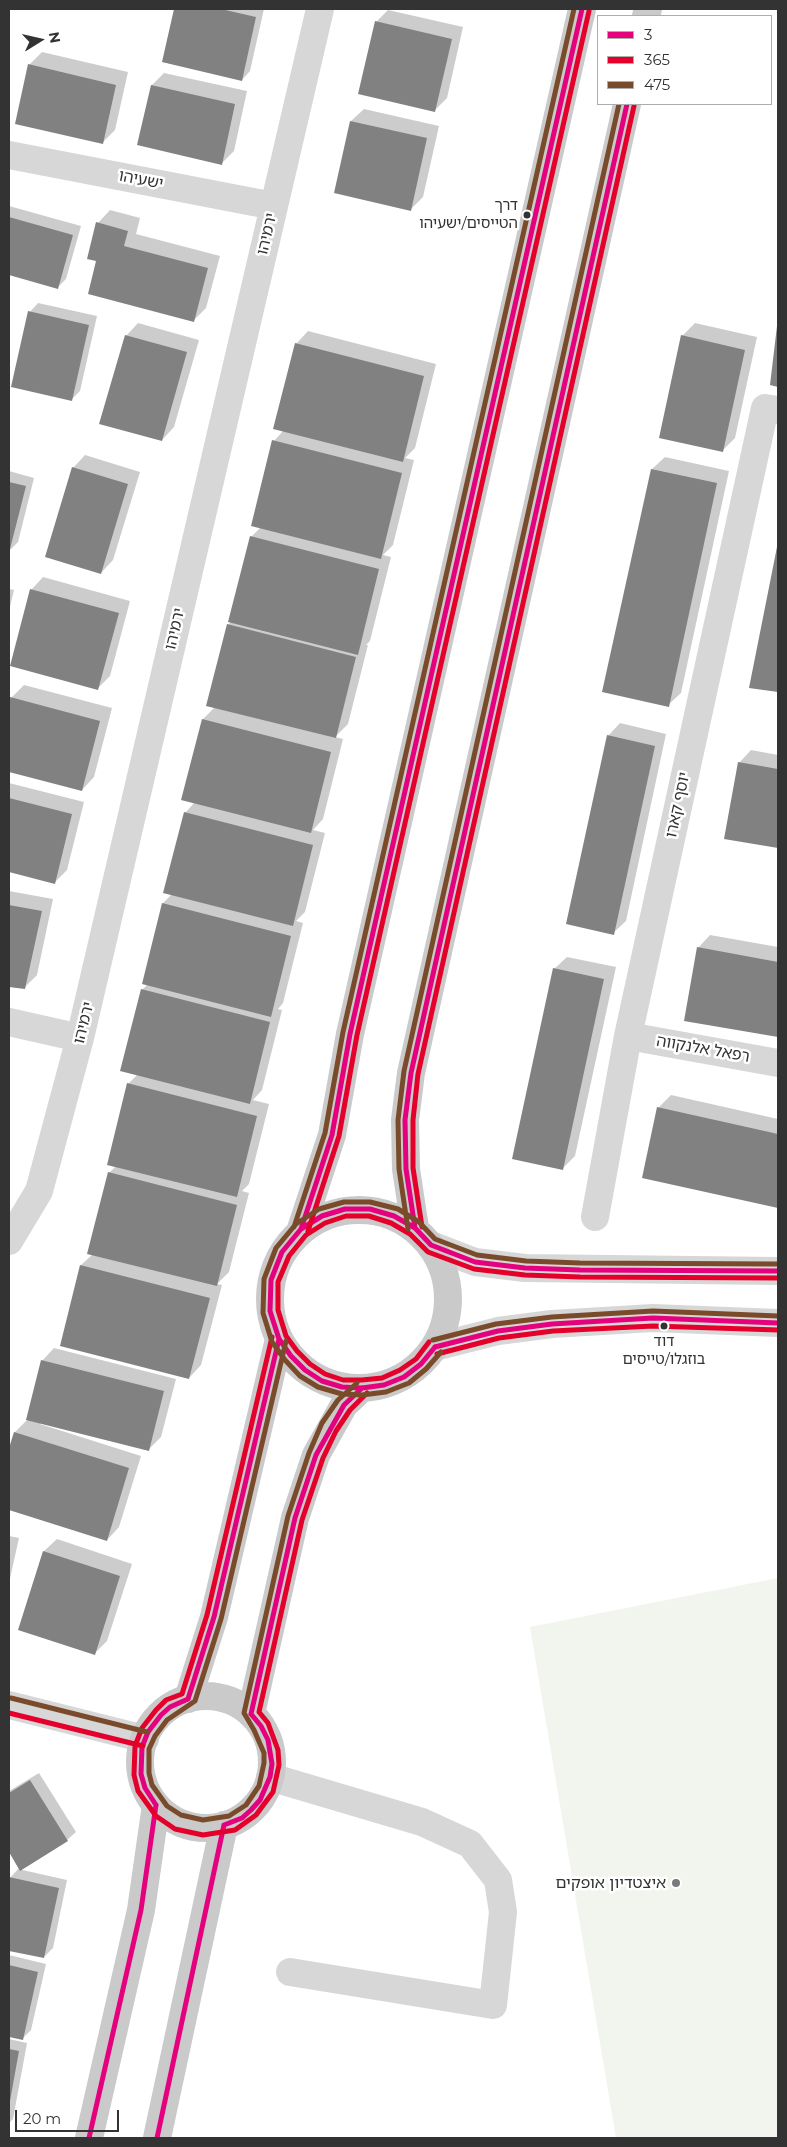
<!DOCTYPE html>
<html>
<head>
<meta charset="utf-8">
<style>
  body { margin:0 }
  #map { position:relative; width:787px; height:2147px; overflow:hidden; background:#fff; font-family:Montserrat,sans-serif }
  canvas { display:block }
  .frame { position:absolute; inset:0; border:10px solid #333; pointer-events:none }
  .legend { position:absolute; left:597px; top:15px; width:175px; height:90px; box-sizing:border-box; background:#fff; border:1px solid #adadad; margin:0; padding:6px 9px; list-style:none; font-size:15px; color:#333 }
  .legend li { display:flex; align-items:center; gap:10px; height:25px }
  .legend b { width:25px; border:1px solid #adadad }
  .north { position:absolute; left:15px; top:15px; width:50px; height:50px; -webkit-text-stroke:4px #fff; paint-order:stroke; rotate:80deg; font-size:14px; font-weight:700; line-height:20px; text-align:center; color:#333 }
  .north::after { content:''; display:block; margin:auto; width:18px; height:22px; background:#333; clip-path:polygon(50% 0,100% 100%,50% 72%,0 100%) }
  .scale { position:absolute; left:15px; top:2110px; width:104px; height:22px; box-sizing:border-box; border:2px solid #333; border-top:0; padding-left:6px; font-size:15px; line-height:18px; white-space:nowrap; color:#333; -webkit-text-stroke:4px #fff; paint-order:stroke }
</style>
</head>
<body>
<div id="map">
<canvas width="787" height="2147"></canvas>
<div class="frame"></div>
<ul class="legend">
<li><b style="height:6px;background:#e5007d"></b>3</li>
<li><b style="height:6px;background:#e4002b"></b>365</li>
<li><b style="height:6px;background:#7a4b2a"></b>475</li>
</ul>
<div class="north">N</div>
<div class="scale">20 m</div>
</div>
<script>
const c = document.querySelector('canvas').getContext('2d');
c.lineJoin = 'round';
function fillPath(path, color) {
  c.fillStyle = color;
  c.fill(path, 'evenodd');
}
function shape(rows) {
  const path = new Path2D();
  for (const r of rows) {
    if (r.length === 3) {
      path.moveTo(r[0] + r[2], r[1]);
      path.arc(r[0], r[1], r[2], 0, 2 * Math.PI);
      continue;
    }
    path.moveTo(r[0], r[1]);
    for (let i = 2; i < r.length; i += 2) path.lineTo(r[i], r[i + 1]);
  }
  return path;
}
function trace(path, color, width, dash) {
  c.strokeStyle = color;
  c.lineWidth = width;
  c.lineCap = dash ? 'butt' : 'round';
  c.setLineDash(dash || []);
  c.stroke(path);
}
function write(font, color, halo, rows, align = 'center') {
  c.font = font + ' Montserrat,"Noto Sans Hebrew",sans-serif';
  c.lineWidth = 5;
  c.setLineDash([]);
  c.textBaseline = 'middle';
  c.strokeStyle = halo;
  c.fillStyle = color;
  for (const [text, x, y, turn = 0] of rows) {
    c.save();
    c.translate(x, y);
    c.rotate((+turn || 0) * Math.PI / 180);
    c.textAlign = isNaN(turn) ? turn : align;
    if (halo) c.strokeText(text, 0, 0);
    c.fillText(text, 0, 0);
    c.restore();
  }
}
const green = shape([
  [778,1578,778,2138,616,2138,530,1627]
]);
const shadow = shape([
  [175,9,264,9,250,71,242,80,163,62],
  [388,10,463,27,447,98,435,110,376,22],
  [42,52,128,72,115,130,102,143,29,65],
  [164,73,247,91,234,151,221,164,138,144,152,85],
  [364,109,439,126,423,197,410,210,351,121],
  [9,206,81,226,66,279,58,287,9,274],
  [110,210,140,218,136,234,220,256,206,308,194,320,98,260,98,223],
  [38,303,97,316,80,391,71,400,30,312],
  [138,323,199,340,174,427,162,440,126,336],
  [695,323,757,337,735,438,722,451,682,336],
  [778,326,778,385,772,384],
  [308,331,436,364,415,448,405,458,414,460,393,545,383,555,391,557,370,641,366,645,368,645,348,724,335,737,343,739,323,819,313,830,325,833,305,912,296,921,303,923,283,1003,278,1009,282,1010,262,1090,253,1100,269,1104,249,1184,242,1191,249,1193,229,1272,217,1284,222,1285,201,1365,189,1378,81,1265,93,1254,109,1173,116,1166,128,1084,138,1074,142,990,148,984,143,983,163,903,172,894,185,813,195,802,203,719,215,707,228,625,232,621,251,537,261,527,274,441,284,430,296,344],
  [85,455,140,472,113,560,101,573,73,468],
  [665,457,729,471,681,693,668,705,652,469],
  [9,471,34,478,18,542,9,551],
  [778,543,778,691,751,687],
  [43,577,130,601,110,676,98,688,31,590],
  [9,589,14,590,9,611],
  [24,685,112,708,94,777,82,790,9,771,9,707,11,698],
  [620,723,666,734,626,921,613,933,608,736],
  [751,750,778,755,778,847,726,838,739,763],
  [9,783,84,802,67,870,54,883,9,871],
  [9,891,53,899,37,975,25,987,9,986],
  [710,935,778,947,778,1036,685,1020,698,948],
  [567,957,616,967,575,1156,562,1169,554,969],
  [671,1095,778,1119,778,1207,643,1177,659,1107],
  [54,1348,176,1379,161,1437,149,1449,41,1422,40,1424,141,1456,119,1527,107,1540,9,1509,9,1452,15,1432,27,1420,42,1361],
  [9,1536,19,1538,9,1583],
  [57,1539,132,1564,107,1641,94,1654,19,1629,44,1551],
  [39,1773,76,1832,67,1840,21,1869,9,1850,9,1791],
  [18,1869,67,1880,53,1948,44,1957,9,1949,9,1882,10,1878],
  [9,1955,46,1964,31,2030,22,2039,9,2036],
  [9,2039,27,2043,13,2119,9,2123]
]);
const building = shape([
  [174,9,221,9,256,17,242,81,162,62],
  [375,21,452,39,435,112,358,94],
  [28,64,116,85,103,144,15,124],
  [151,85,235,104,222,165,137,145],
  [350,121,427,138,411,211,334,193],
  [9,217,73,235,58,289,9,275],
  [96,222,128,231,124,246,208,268,194,322,88,294,96,261,87,259],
  [28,311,89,325,72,401,11,387],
  [777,326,778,326,778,387,770,385],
  [125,335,187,352,162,441,99,424],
  [681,335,745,350,723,452,659,438],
  [295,343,424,376,403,462,273,429],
  [272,440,402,473,381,559,251,526],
  [72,467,128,484,101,574,45,557],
  [651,469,717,483,669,707,602,692],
  [9,482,26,486,9,553],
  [250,536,379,569,358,655,228,622],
  [777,547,778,547,778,692,749,688],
  [30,589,119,613,98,690,10,666],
  [227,624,356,657,336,738,206,706],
  [10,697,100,721,82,791,9,772],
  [202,719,331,752,311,833,181,800],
  [607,735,655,746,614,935,566,924],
  [738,762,778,769,778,848,724,839],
  [9,798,72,814,55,884,9,872],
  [184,812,313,845,293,926,163,893],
  [162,903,291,936,271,1017,142,984],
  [9,905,42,911,25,989,9,987],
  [697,947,778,962,778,1037,684,1021],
  [553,968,604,979,563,1170,512,1159],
  [141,989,270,1022,250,1104,120,1071],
  [127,1083,257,1116,237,1197,107,1165],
  [657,1107,778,1134,778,1208,642,1178],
  [108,1172,237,1205,217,1286,87,1254],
  [80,1265,210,1298,189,1379,60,1346],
  [41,1360,164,1391,149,1451,26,1420],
  [14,1432,129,1468,107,1541,9,1510,9,1448],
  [43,1551,120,1576,95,1655,18,1630],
  [30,1780,68,1841,20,1871,9,1852,9,1793],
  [9,1877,59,1888,44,1958,9,1951],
  [9,1965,38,1972,23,2040,9,2037],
  [9,2049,19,2051,10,2101,9,2101]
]);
const minor = shape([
  [9,155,274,206],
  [9,1022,80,1038],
  [628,1036,778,1063],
  [595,1217,628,1036,765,408,778,410],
  [9,1241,39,1191,80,1038,320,9],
  [431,1245,475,1262,525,1268,778,1271],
  [435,1347,498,1331,552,1324,653,1318,778,1323],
  [9,1705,145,1739],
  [270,1777,422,1822,470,1844,498,1880,503,1912,493,2005,290,1972]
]);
const major = shape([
  [646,16,648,9],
  [359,1299,89],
  [415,1228,406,1169,405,1120,411,1073,627,104],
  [301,1229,332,1135,350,1034,582,9],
  [206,1762,66],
  [188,1699,214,1617,279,1339],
  [251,1714,295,1518,316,1455,344,1405,362,1388],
  [89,2138,141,1910,156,1805],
  [157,2138,224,1825]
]);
const bus1 = shape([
  [415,1228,406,1169,405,1120,411,1073,627,104],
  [301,1229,332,1135,350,1034,582,9],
  [435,1347,421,1364,404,1377,384,1385,362,1388,342,1387,322,1381,305,1370,291,1356,279,1339,270,1311,271,1280,282,1252,301,1229,322,1216,345,1209,370,1209,394,1216,415,1228,431,1245,475,1262,525,1268,580,1270,778,1271],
  [435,1347,498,1331,552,1324,653,1318,778,1323],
  [188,1699,214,1617,279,1339],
  [251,1714,295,1518,316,1455,344,1405,362,1388],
  [156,1805,145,1788,141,1774,142,1747,148,1732,161,1715,170,1707,188,1699],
  [224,1825,242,1818,251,1810,260,1800,270,1777,272,1764,268,1740,261,1726,251,1714],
  [89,2138,141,1910,156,1805],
  [157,2138,224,1825]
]);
const bus2 = shape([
  [422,1227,413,1168,413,1120,418,1074,634,106],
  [308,1231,339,1136,357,1035,589,11],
  [272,1337,207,1615,182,1694,166,1700,156,1710,142,1728,135,1746,134,1775,138,1791,156,1816,175,1829,203,1835,235,1830,256,1815,273,1792,279,1765,278,1750,268,1723,259,1712,302,1520,323,1458,336,1431,350,1410,367,1393],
  [429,1342,416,1359,400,1370,382,1378,362,1380,343,1380,325,1374,310,1364,297,1351,286,1336,278,1310,278,1282,289,1256,306,1235,325,1223,346,1216,369,1216,391,1223,410,1234,428,1252,474,1269,525,1275,580,1277,778,1278],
  [437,1354,499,1338,553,1331,653,1326,778,1330],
  [9,1713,143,1746]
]);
const bus3 = shape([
  [294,1227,325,1133,343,1032,574,9],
  [408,1229,399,1169,398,1120,404,1071,619,104],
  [433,1340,496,1324,552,1317,653,1311,778,1316],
  [286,1341,221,1619,195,1701,167,1720,155,1736,149,1749,149,1773,152,1785,167,1806,181,1815,203,1820,229,1816,246,1805,259,1786,264,1763,264,1753,254,1730,244,1713,288,1516,309,1453,322,1423,338,1400,357,1383],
  [441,1352,426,1369,409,1383,386,1392,362,1395,342,1394,318,1387,300,1376,285,1360,272,1342,263,1313,264,1279,276,1248,296,1224,319,1209,344,1202,370,1202,398,1209,419,1222,435,1239,477,1255,526,1261,580,1263,778,1264],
  [11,1698,147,1732]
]);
const markers = [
  [527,215,4.5,"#333"],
  [664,1326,4.5,"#333"],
  [676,1883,5,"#7a7a7a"]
];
const busNames = [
  ["דרך",518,206],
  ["הטייסים/ישעיהו",518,224],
  ["דוד",664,1342,"center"],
  ["בוזגלו/טייסים",664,1360,"center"]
];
const streetNames = [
  ["ישעיהו",141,180,11],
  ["ירמיהו",267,234,-77],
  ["ירמיהו",175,629,-77],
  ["יוסף קארו",678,805,-78],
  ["ירמיהו",84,1023,-76],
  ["רפאל אלנקווה",703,1049,10]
];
const poiNames = [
  ["איצטדיון אופקים",666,1883]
];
fillPath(green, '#f1f5ed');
fillPath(shadow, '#0003');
fillPath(building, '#818181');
trace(minor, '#d7d7d7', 28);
trace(major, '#cacaca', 28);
trace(bus1, '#e5007d', 5);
trace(bus2, '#e4002b', 5);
trace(bus3, '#7a4b2a', 5);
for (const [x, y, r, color] of markers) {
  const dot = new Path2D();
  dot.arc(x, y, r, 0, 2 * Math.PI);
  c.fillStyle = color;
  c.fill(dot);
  trace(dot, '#fff', 2);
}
write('15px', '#333', '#fff', busNames, 'right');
write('16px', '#333', '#fff', streetNames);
write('16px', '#333', '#fff', poiNames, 'right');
</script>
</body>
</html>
